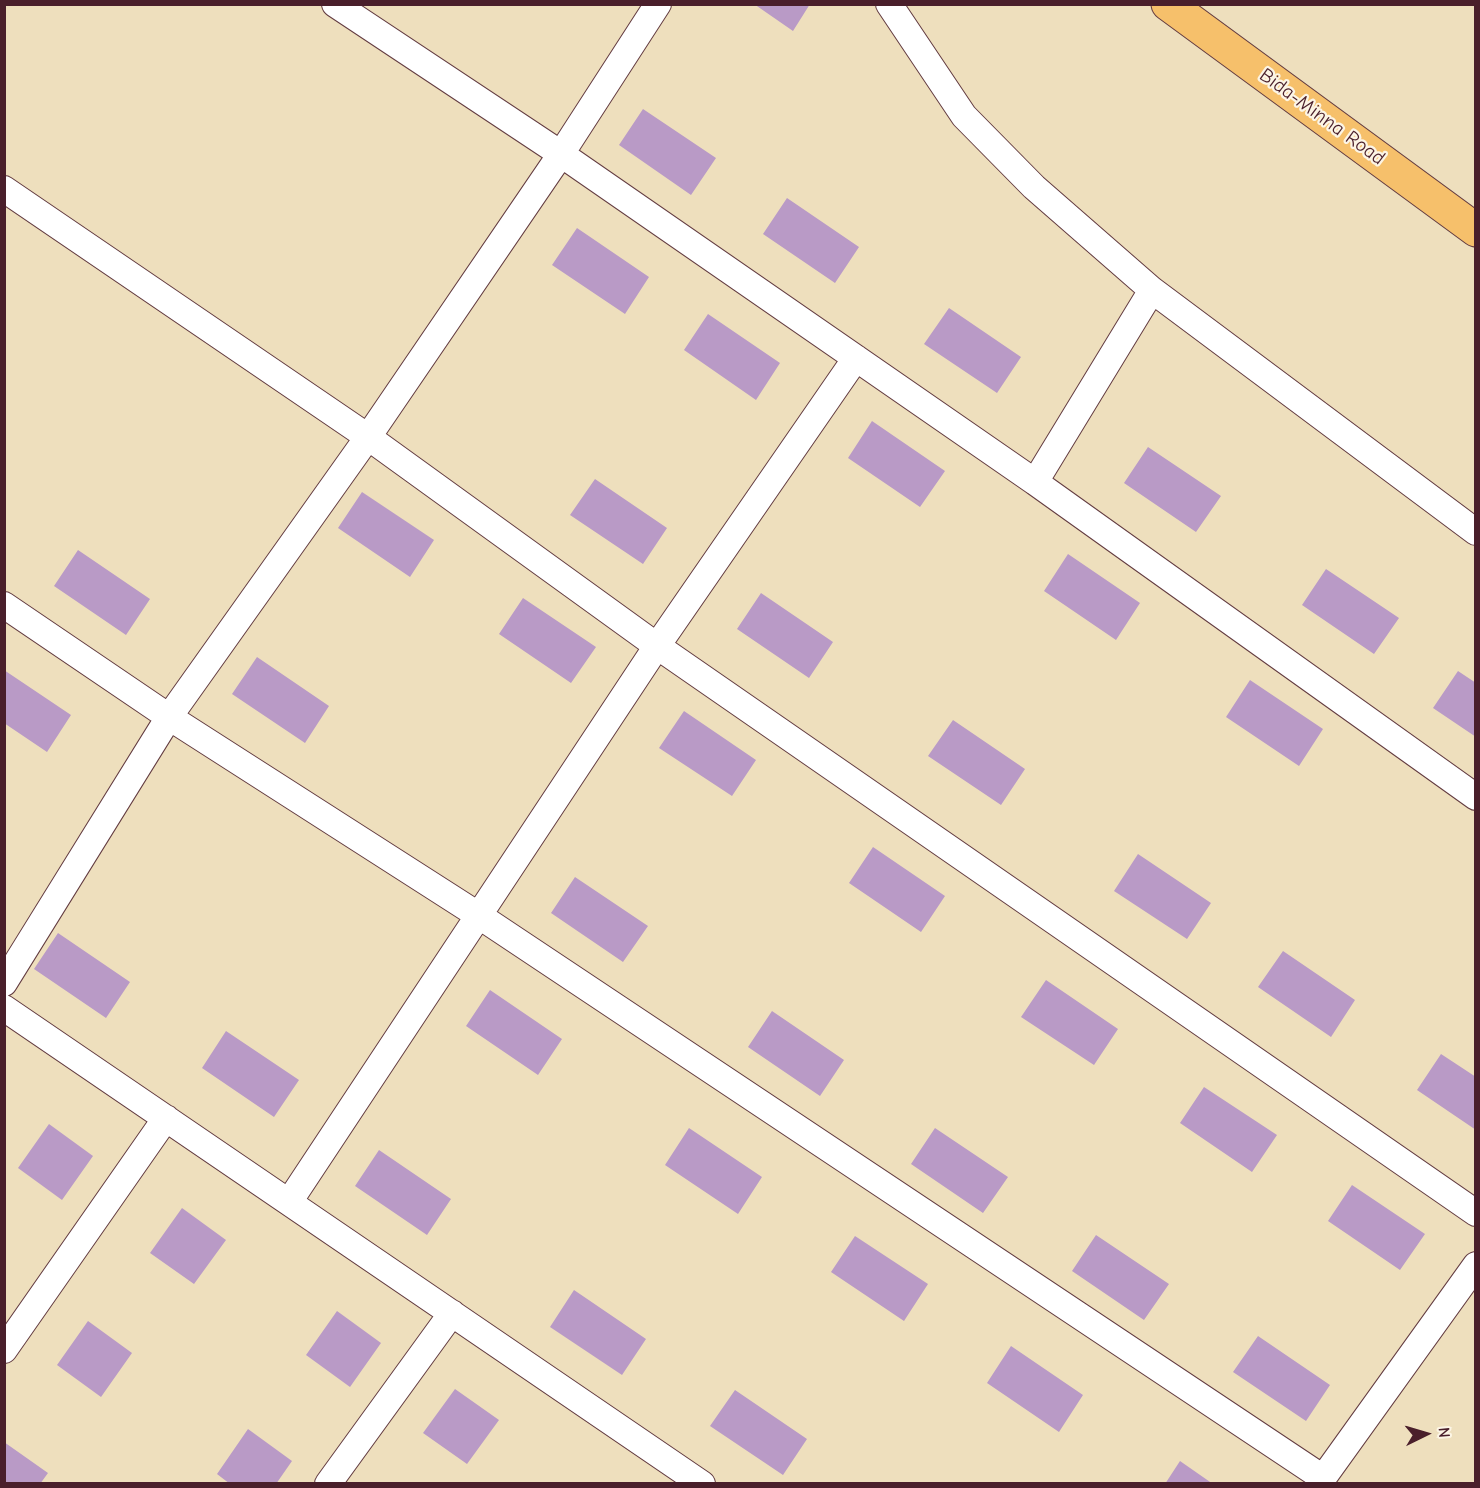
<!DOCTYPE html>
<html>
<head>
<meta charset="utf-8">
<style>
  body { margin:0 }
  #map { position:relative; width:1480px; height:1488px; overflow:hidden; background:#eedfbd; font-family:"Comic Neue",sans-serif }
  canvas { display:block }
  .frame { position:absolute; inset:0; border:6px solid #4a1f2b; pointer-events:none }
  .north { position:absolute; left:1396px; top:1404px; width:60px; height:60px; -webkit-text-stroke:4px #fcf5e5; paint-order:stroke; rotate:85deg; font-size:16px; font-weight:700; line-height:24px; text-align:center; color:#4a1f2b }
  .north::after { content:''; display:block; margin:auto; width:21px; height:27px; background:#4a1f2b; clip-path:polygon(50% 0,100% 100%,50% 72%,0 100%) }
</style>
</head>
<body>
<div id="map">
<canvas width="1480" height="1488"></canvas>
<div class="frame"></div>
<div class="north">N</div>
</div>
<script>
const c = document.querySelector('canvas').getContext('2d');
c.lineJoin = 'round';
function fillPath(path, color) {
  c.fillStyle = color;
  c.fill(path, 'evenodd');
}
function shape(rows) {
  const path = new Path2D();
  for (const r of rows) {
    path.moveTo(r[0], r[1]);
    for (let i = 2; i < r.length; i += 2) path.lineTo(r[i], r[i + 1]);
  }
  return path;
}
function trace(path, color, width, dash) {
  c.strokeStyle = color;
  c.lineWidth = width;
  c.lineCap = dash ? 'butt' : 'round';
  c.setLineDash(dash || []);
  c.stroke(path);
}
function write(font, color, halo, rows, align = 'center') {
  c.font = font + ' "Comic Neue",sans-serif';
  c.lineWidth = 4.5;
  c.setLineDash([]);
  c.textBaseline = 'middle';
  c.strokeStyle = halo;
  c.fillStyle = color;
  for (const [text, x, y, turn = 0] of rows) {
    c.save();
    c.translate(x, y);
    c.rotate((+turn || 0) * Math.PI / 180);
    c.textAlign = isNaN(turn) ? turn : align;
    if (halo) c.strokeText(text, 0, 0);
    c.fillText(text, 0, 0);
    c.restore();
  }
}
const building = shape([
  [754,4,810,4,793,31],
  [643,109,716,158,691,195,619,145],
  [787,198,859,247,835,283,763,234],
  [577,228,649,277,625,314,552,265],
  [949,308,1021,357,997,393,924,344],
  [708,314,780,363,756,400,684,350],
  [872,421,945,471,920,507,848,458],
  [1148,447,1221,496,1196,532,1124,483],
  [595,479,667,528,643,564,570,515],
  [362,492,434,540,410,577,338,528],
  [78,550,150,599,126,635,54,586],
  [1068,554,1140,603,1116,640,1044,591],
  [1326,569,1399,618,1374,654,1302,605],
  [761,593,833,642,809,678,737,629],
  [523,598,596,647,571,683,499,634],
  [257,657,329,706,305,743,232,694],
  [4,670,71,715,47,752,4,723],
  [1458,671,1476,683,1476,737,1433,708],
  [1250,680,1323,729,1299,766,1226,717],
  [684,711,756,760,732,796,659,748],
  [953,720,1025,769,1001,805,928,756],
  [873,847,945,896,921,932,849,883],
  [1138,854,1211,903,1187,939,1114,891],
  [575,877,648,926,623,962,551,913],
  [58,933,130,982,106,1018,34,969],
  [1283,951,1355,1000,1331,1037,1258,987],
  [1046,980,1118,1029,1094,1065,1021,1017],
  [490,990,562,1039,538,1075,466,1026],
  [772,1011,844,1060,820,1096,748,1047],
  [226,1031,299,1080,274,1117,202,1068],
  [1441,1054,1476,1077,1476,1130,1417,1090],
  [1204,1087,1277,1135,1252,1172,1180,1123],
  [49,1124,93,1156,62,1200,18,1168],
  [689,1128,762,1177,738,1214,665,1165],
  [935,1128,1008,1177,983,1213,911,1164],
  [379,1150,451,1199,427,1235,355,1186],
  [1352,1185,1425,1234,1400,1270,1328,1221],
  [182,1208,226,1240,194,1284,150,1253],
  [1096,1235,1169,1284,1144,1320,1072,1271],
  [855,1236,928,1284,904,1321,831,1272],
  [574,1290,646,1339,622,1375,550,1327],
  [337,1311,381,1343,350,1387,306,1355],
  [88,1321,132,1353,101,1397,57,1365],
  [1258,1336,1330,1385,1306,1421,1233,1372],
  [1011,1346,1083,1395,1059,1432,987,1383],
  [455,1389,499,1420,467,1464,423,1433],
  [735,1390,807,1439,783,1475,710,1426],
  [248,1429,292,1461,276,1484,230,1484,217,1474],
  [4,1442,48,1473,40,1484,4,1484],
  [1180,1461,1213,1484,1165,1484]
]);
const minor = shape([
  [335,4,561,154,1035,482],
  [889,4,964,116,1034,187,1152,290,1476,532],
  [4,189,368,437,657,646,1476,1213],
  [1152,290,1035,482,1476,797],
  [4,605,169,717,478,915,1323,1478,1320,1484],
  [4,983,169,717,368,437,561,154,658,4],
  [4,1008,702,1484],
  [289,1202,657,646,856,358],
  [4,1350,166,1118],
  [1323,1478,1476,1265],
  [328,1484,452,1313]
]);
const primary = shape([
  [1168,4,1476,230]
]);
const streetNames = [
  ["Bida-Minna Road",1322,117,36]
];
fillPath(building, '#b99ac6');
trace(minor, '#633c41', 28);
trace(primary, '#633c41', 35);
trace(minor, '#fff', 26);
trace(primary, '#f6c06b', 33);
write('20px', '#4a1f2b', '#fcf5e5', streetNames);
</script>
</body>
</html>
